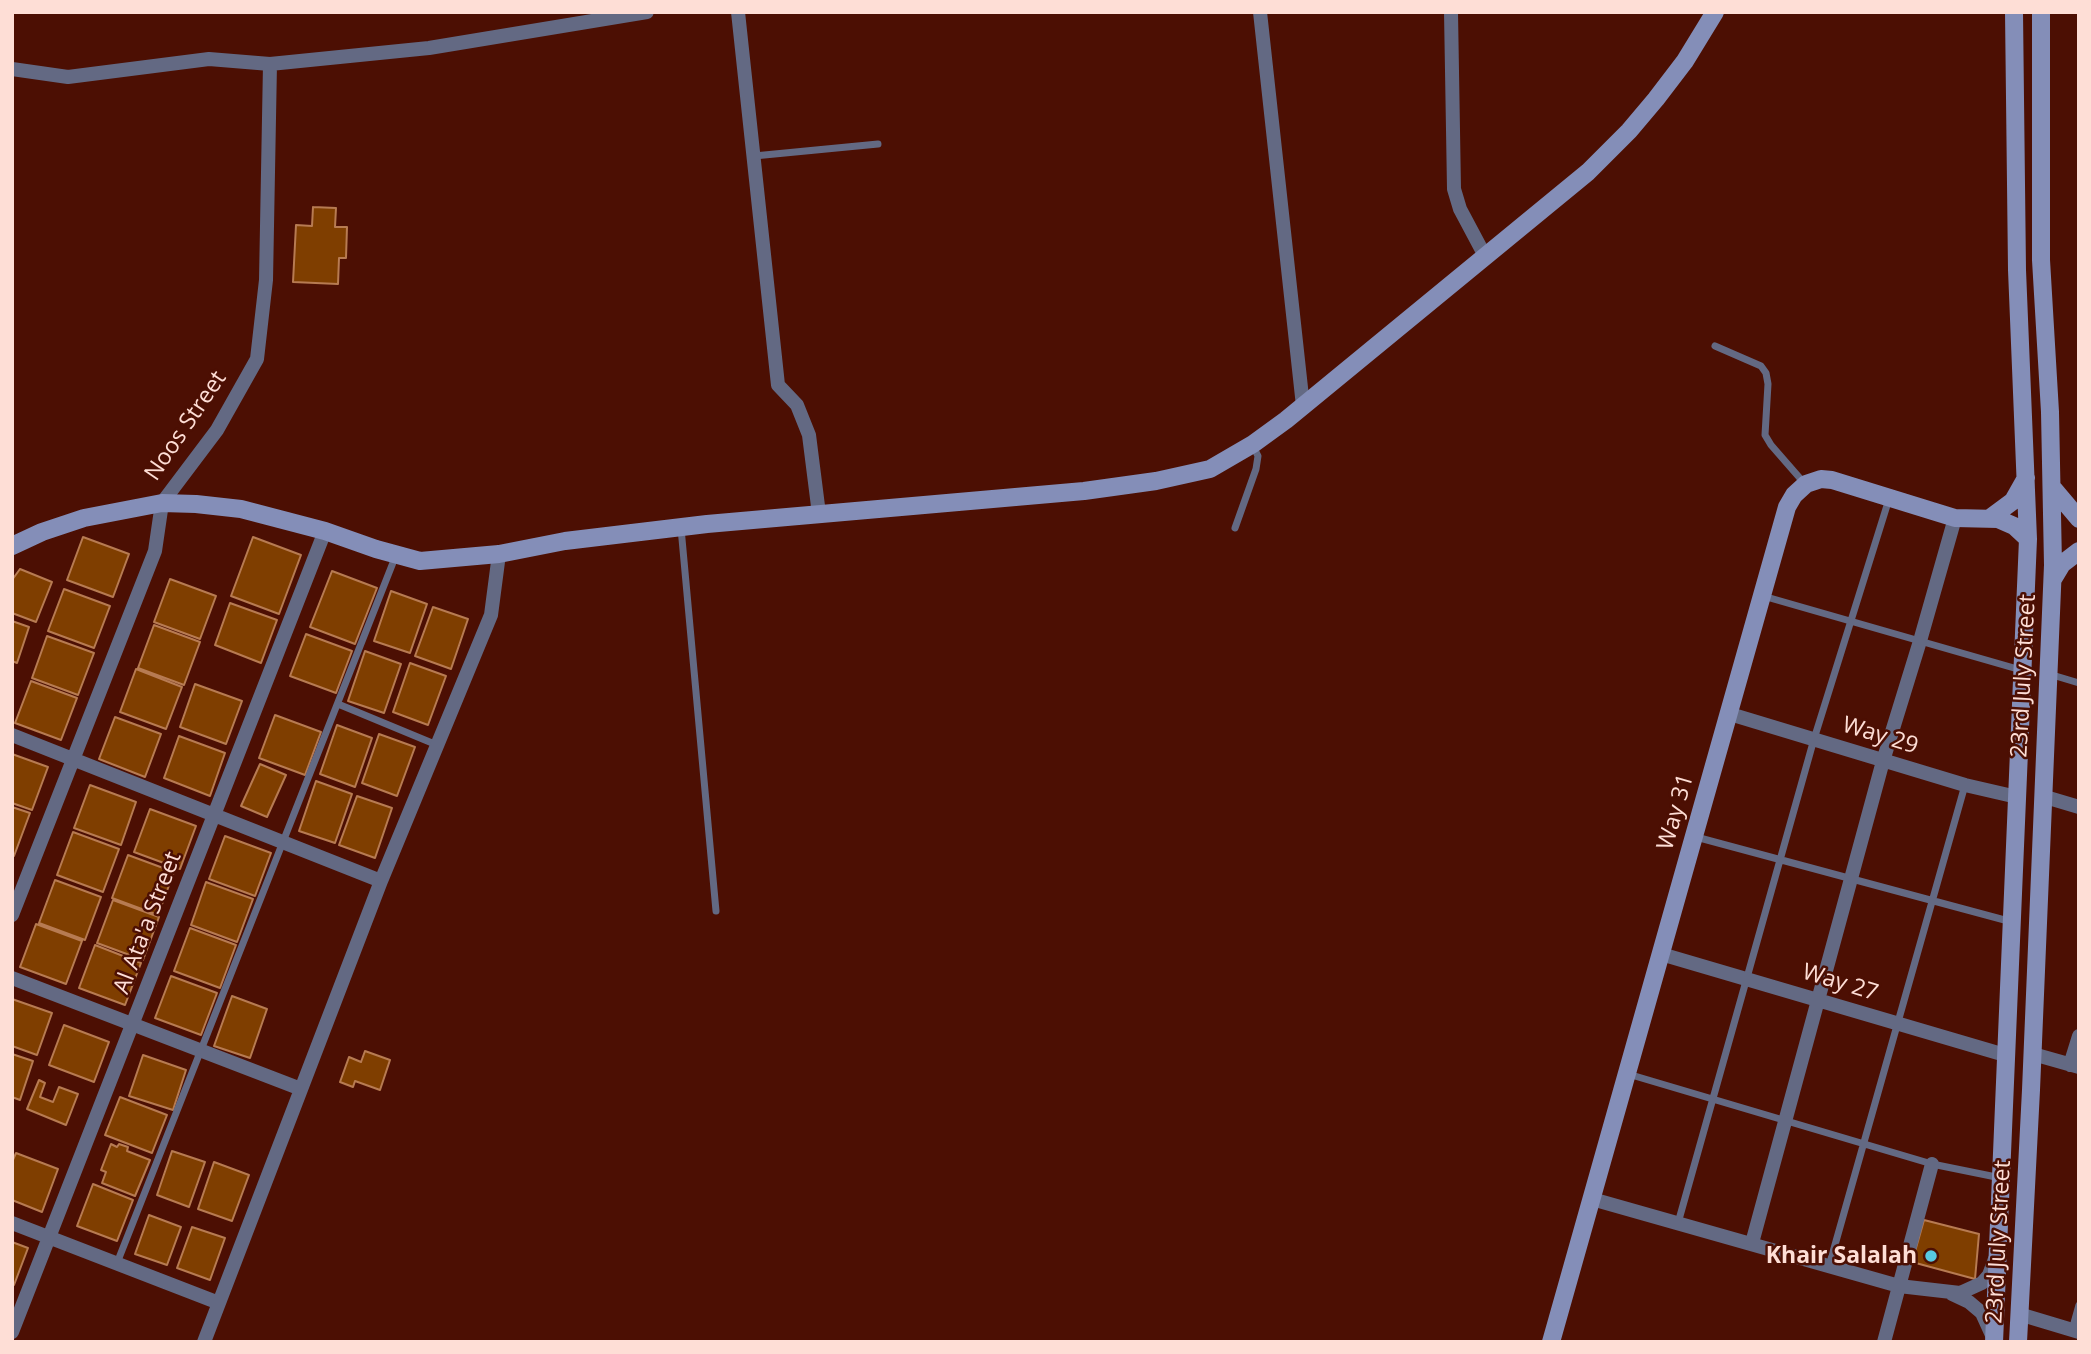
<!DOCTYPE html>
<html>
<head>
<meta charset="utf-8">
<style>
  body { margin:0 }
  #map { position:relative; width:2091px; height:1354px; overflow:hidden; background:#4c0f03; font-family:"Open Sans",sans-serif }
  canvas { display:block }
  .frame { position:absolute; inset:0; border:14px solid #feded6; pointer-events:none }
</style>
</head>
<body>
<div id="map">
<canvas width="2091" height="1354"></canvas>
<div class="frame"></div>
</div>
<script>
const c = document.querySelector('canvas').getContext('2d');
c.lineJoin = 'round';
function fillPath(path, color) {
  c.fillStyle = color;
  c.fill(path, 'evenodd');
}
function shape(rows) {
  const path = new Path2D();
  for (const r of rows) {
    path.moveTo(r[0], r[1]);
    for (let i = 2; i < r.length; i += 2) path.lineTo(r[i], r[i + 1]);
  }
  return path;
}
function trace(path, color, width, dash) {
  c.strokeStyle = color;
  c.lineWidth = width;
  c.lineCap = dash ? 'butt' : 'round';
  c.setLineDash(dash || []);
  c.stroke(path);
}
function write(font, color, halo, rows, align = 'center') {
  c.font = font + ' "Open Sans",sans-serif';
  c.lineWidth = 5;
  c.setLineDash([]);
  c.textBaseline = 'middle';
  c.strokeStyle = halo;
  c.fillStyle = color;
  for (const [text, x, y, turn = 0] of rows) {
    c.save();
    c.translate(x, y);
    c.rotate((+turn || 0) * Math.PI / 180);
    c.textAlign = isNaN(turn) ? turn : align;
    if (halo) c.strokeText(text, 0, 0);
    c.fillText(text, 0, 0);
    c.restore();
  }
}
const building = shape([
  [313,207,336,208,335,227,347,227,346,258,339,258,338,284,293,282,296,225,312,226,313,207],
  [83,537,129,554,113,597,67,580,83,537],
  [253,537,301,555,279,614,231,596,253,537],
  [20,569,52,582,36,622,12,613,12,580,20,569],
  [332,571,377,588,355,644,310,627,332,571],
  [170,579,216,596,200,639,154,622,170,579],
  [64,589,110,606,94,648,48,631,64,589],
  [391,591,427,604,410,653,374,641,391,591],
  [230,603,277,620,261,663,215,645,230,603],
  [433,607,468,619,451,669,415,656,433,607],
  [12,621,29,627,17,663,12,661,12,621],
  [154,625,200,642,184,685,138,668,154,625],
  [306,634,352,651,336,693,290,676,306,634],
  [47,636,94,653,78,695,32,678,47,636],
  [365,651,401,664,384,713,348,701,365,651],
  [410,663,446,676,428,725,393,712,410,663],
  [136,669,182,687,166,729,120,712,136,669],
  [31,681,77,698,61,740,15,723,31,681],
  [195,684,242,701,226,744,180,727,195,684],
  [275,715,321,732,305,775,259,758,275,715],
  [115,717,161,734,145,777,99,759,115,717],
  [337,725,372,738,355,787,320,774,337,725],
  [379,734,415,747,397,796,362,783,379,734],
  [179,736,225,753,210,796,164,778,179,736],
  [12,754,48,767,32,810,12,803,12,754],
  [260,764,286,775,267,817,241,806,260,764],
  [316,781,352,794,335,843,299,831,316,781],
  [90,785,136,802,121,845,74,828,90,785],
  [357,796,392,808,375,858,339,845,357,796],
  [12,807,30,813,14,856,12,855,12,807],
  [150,809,196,826,180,869,134,852,150,809],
  [73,832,119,849,103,892,57,875,73,832],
  [225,836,271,853,255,896,209,879,225,836],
  [128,855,174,872,158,915,112,898,128,855],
  [55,880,101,897,85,940,39,923,55,880],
  [206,882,253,899,237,942,191,925,206,882],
  [113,900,159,917,143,960,97,943,113,900],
  [36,924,82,941,66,984,20,967,36,924],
  [190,928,236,945,220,988,174,971,190,928],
  [95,945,141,963,125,1005,79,988,95,945],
  [171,976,217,993,201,1035,155,1018,171,976],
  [232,996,267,1009,250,1058,214,1046,232,996],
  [12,999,52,1013,37,1055,12,1046,12,999],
  [64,1025,109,1042,94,1082,49,1065,64,1025],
  [365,1051,390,1060,380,1090,355,1081,353,1087,340,1082,349,1057,361,1062,365,1051],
  [12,1054,33,1061,20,1100,12,1097,12,1054],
  [143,1055,186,1070,173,1110,129,1096,143,1055],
  [39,1080,45,1083,40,1097,53,1102,59,1087,78,1094,66,1125,27,1109,39,1080],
  [120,1097,167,1115,152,1153,105,1135,120,1097],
  [111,1144,117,1147,119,1144,128,1147,127,1151,150,1160,135,1196,102,1183,106,1172,101,1170,111,1144],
  [172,1151,205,1162,189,1207,157,1195,172,1151],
  [16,1153,58,1169,42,1212,12,1200,12,1162,16,1153],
  [214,1162,249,1175,232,1221,198,1209,214,1162],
  [93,1184,133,1200,117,1241,77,1226,93,1184],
  [149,1215,181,1227,167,1265,135,1254,149,1215],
  [1924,1220,1979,1234,1975,1279,1912,1262,1924,1220],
  [192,1227,225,1238,210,1280,177,1268,192,1227],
  [12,1242,28,1248,14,1285,12,1284,12,1242]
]);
const lane = shape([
  [754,156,878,144],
  [1715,346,1761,366,1766,373,1768,384,1765,435,1771,445,1805,484],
  [681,528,716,911],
  [1235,528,1256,469,1258,456,1253,446],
  [1763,596,2021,670],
  [2049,674,2079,683],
  [338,704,437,745],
  [1696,837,2012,922],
  [1628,1074,1932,1164,2001,1178],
  [1678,1223,1814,739,1889,499],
  [117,1263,396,555],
  [1829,1266,1965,785],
  [2072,1330,2079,1305]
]);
const street = shape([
  [738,12,778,385,797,405,809,435,819,514],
  [1260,12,1303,406],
  [1451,12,1454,189,1460,209,1485,256],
  [12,69,68,77,209,59,270,64,429,48,647,12],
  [1730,714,1965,785,2017,797],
  [12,735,381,881],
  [2042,796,2079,807],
  [12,915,155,551,162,503,217,430,257,359,266,280,270,64],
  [1661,954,2005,1055],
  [12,978,301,1089],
  [2033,1054,2079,1067],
  [2070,1065,2079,1036],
  [1592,1199,1899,1286,1960,1293,1982,1283,1989,1275,1995,1259],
  [12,1223,219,1303],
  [1752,1243,1883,761,1920,641,1955,518],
  [1952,1294,1969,1302,1982,1313,1992,1335],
  [2019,1314,2079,1332],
  [12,1332,325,531],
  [204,1342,381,881,491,615,499,554],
  [1884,1342,1932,1164]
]);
const secondary = shape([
  [2052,487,2079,519],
  [1990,518,2013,501,2026,478],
  [12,546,42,532,84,518,162,503,196,504,241,509,325,531,376,549,420,561,499,554,565,541,707,524,1084,491,1156,481,1210,469,1253,444,1286,420,1588,172,1629,131,1656,99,1685,61,1715,12],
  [2053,579,2062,564,2079,551],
  [1551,1342,1787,507,1794,495,1806,484,1821,479,1832,480,1955,518,1998,519,2014,526,2028,539],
  [1994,1342,2028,539,2017,270,2014,12],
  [2018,1342,2031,1090,2053,565,2050,412,2041,260,2041,12]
]);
const markers = [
  [1931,1256,7,"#57c9e2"]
];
const streetNames = [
  ["Noos Street",186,426,-56],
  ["23rd July Street",2024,676,-87],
  ["Way 29",1880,736,17],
  ["Way 31",1676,812,-74],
  ["Al Ata'a Street",148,923,-69],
  ["Way 27",1840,983,17],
  ["23rd July Street",1999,1242,-87]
];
const poiNames = [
  ["Khair Salalah",1917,1256]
];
fillPath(building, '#7f3e00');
trace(building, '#b77b52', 2);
trace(lane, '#636983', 7);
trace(street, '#636983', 14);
trace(secondary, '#848eb8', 18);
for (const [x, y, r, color] of markers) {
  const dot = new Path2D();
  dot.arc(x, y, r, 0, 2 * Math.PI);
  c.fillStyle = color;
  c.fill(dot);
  trace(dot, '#4c0f03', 2.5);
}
write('23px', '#feded6', '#4c0f03', streetNames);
write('bold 23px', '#feded6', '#4c0f03', poiNames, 'right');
</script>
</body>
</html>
